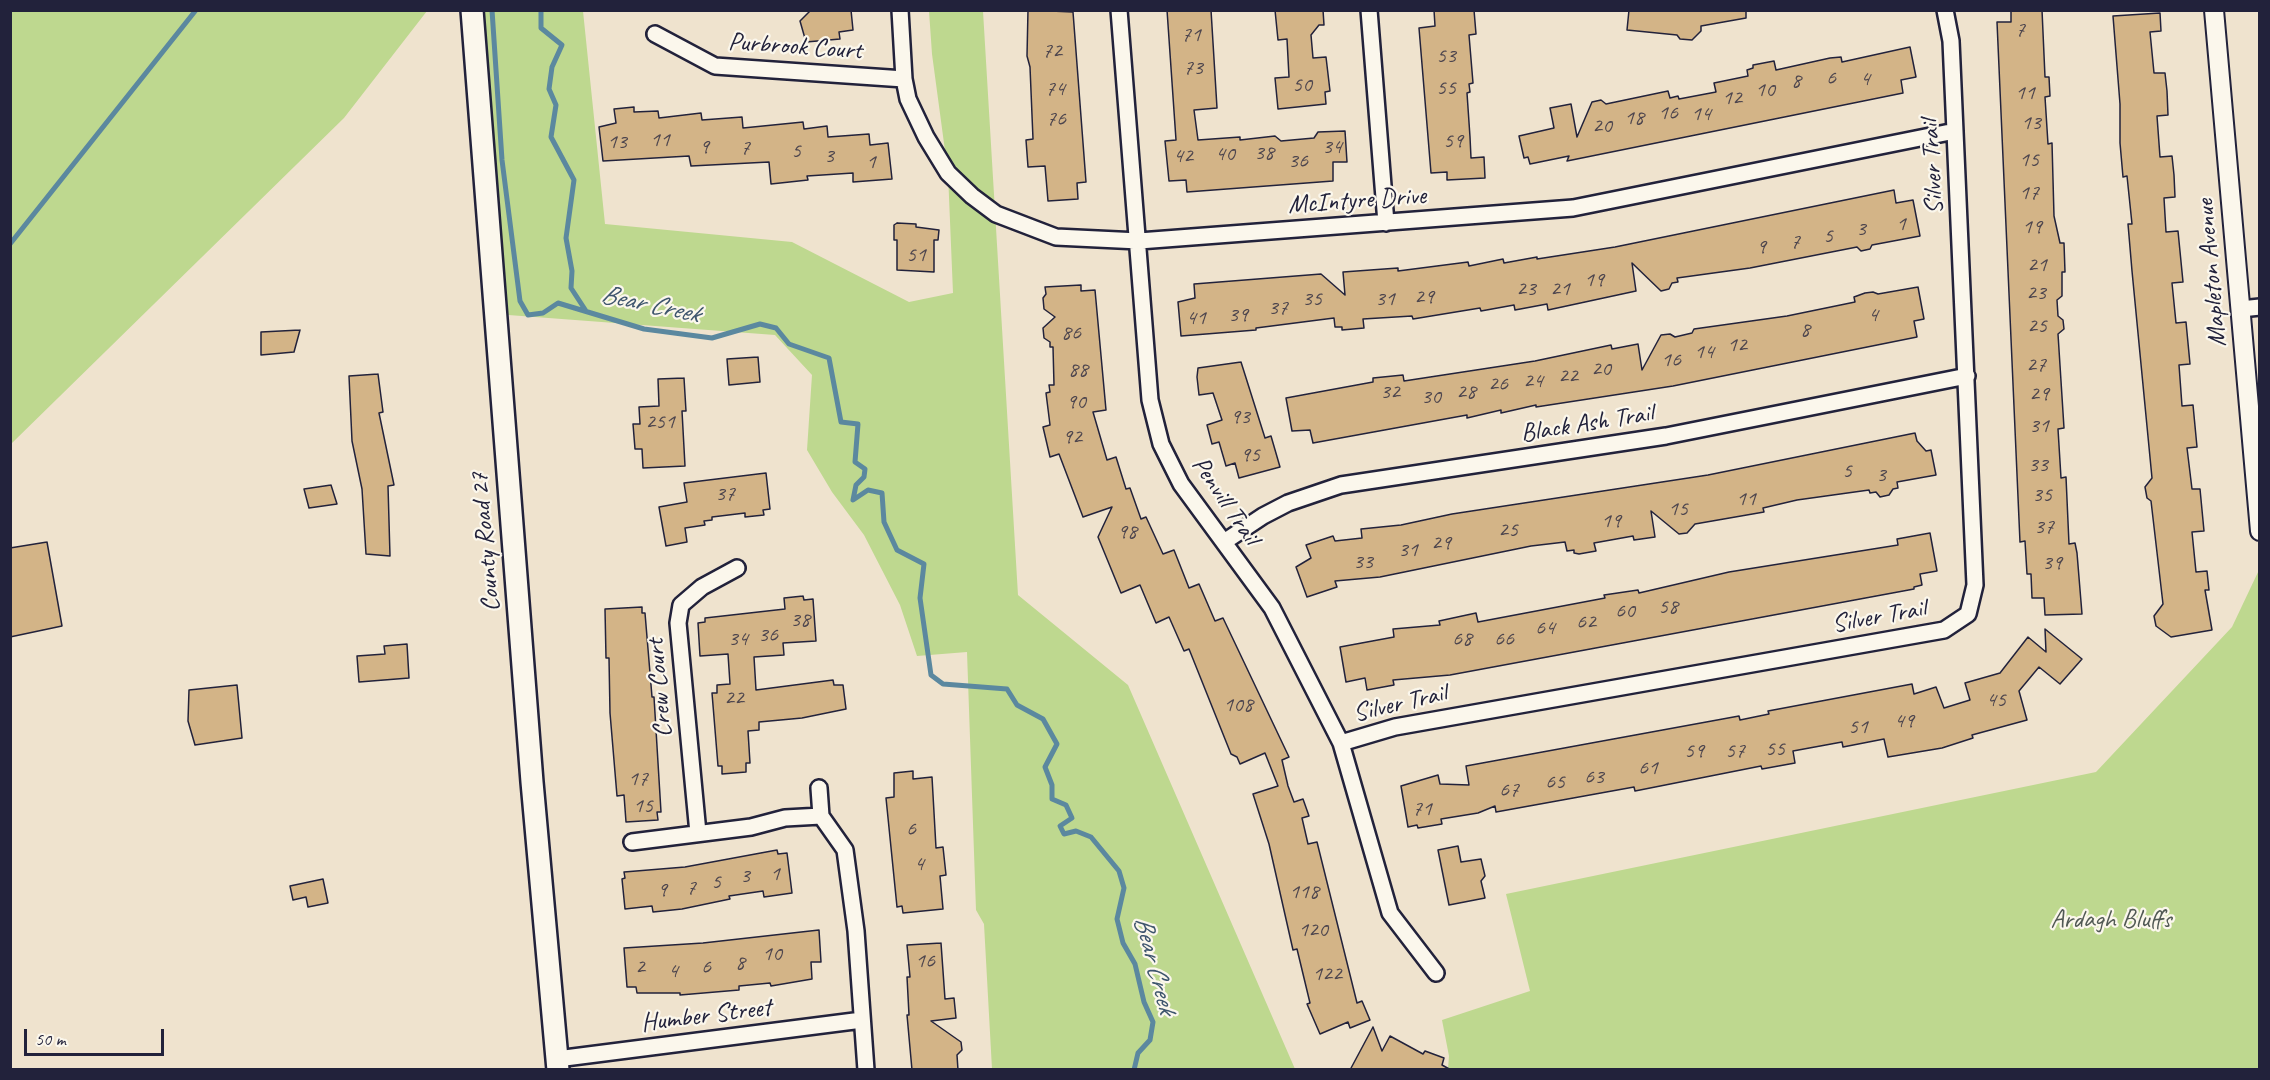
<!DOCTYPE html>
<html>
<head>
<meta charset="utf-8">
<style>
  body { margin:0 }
  #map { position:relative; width:2270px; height:1080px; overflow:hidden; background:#efe3ce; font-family:Caveat,sans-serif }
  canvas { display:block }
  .frame { position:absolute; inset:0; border:12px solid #22223b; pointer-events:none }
  .scale { position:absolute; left:24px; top:1029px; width:140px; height:27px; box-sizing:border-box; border:3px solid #22223b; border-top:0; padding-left:8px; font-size:18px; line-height:21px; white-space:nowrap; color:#22223b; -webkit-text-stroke:4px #fbf7ec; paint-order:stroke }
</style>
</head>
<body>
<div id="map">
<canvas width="2270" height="1080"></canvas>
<div class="frame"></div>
<div class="scale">50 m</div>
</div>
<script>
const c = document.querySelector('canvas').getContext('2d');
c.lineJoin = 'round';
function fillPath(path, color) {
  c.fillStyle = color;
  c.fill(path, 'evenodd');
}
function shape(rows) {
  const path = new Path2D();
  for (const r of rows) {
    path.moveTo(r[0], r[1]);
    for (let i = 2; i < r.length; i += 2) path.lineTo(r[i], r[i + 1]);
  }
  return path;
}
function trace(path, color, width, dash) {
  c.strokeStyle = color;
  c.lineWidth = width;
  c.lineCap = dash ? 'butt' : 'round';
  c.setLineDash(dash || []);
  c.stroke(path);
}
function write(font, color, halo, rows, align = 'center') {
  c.font = font + ' Caveat,sans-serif';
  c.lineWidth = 4.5;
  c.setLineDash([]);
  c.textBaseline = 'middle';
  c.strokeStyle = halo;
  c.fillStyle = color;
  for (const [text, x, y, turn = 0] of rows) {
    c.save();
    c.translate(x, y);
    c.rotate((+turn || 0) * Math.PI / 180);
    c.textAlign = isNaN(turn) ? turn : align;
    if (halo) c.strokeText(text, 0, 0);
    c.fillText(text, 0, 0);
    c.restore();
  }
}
const green = shape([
  [11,10,427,11,344,118,11,444],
  [472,11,583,11,605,224,792,242,909,302,953,293,948,173,932,54,929,11,983,11,1018,595,1128,685,1295,1069,992,1069,984,924,976,910,967,652,917,656,900,605,864,535,832,492,807,450,812,375,775,335,495,314],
  [2259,570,2259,1069,1448,1069,1449,1056,1442,1020,1530,991,1506,894,2096,772,2232,627]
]);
const stream = shape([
  [492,10,502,160,520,301,528,315,543,313,558,303,644,329,712,338,760,324,776,328,789,344,829,358,841,422,858,424,855,462,865,469,864,477,856,485,853,500,868,490,882,493,884,522,897,550,924,564,920,598,931,675,943,684,1007,689,1017,705,1043,719,1057,744,1045,767,1052,785,1052,799,1066,805,1072,818,1060,826,1064,834,1076,831,1091,837,1119,871,1124,888,1117,919,1123,943,1135,964,1144,1002,1153,1022,1150,1040,1138,1053,1134,1070],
  [541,10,541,28,562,45,552,67,549,89,556,105,551,137,574,180,566,238,572,271,571,288,586,311],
  [10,244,196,10]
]);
const building = shape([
  [811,10,851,10,853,30,839,32,840,39,806,42,800,21,811,10],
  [1028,10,1073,12,1086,182,1077,183,1078,199,1048,201,1045,166,1028,167,1026,140,1033,139,1030,67,1027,56,1028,10],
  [1167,10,1211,10,1217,108,1194,110,1198,140,1240,137,1240,140,1275,136,1281,141,1314,138,1318,132,1345,131,1347,162,1333,162,1333,181,1187,192,1186,180,1169,181,1165,141,1176,140,1167,10],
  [1275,10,1323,10,1324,25,1319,25,1311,35,1313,58,1326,57,1330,91,1325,92,1326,104,1278,109,1275,78,1289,77,1287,39,1278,40,1275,10],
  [1434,10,1474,10,1476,34,1469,35,1473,83,1469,84,1470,92,1467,93,1470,137,1471,158,1484,157,1485,178,1447,180,1447,172,1431,173,1419,28,1435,26,1434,10],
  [1629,10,1746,10,1746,18,1701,26,1701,31,1692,40,1680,39,1677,35,1627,30,1629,10],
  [2011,10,2042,10,2045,77,2049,77,2050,96,2045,97,2048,144,2052,143,2054,216,2060,243,2064,243,2065,272,2062,272,2062,296,2057,300,2058,316,2063,320,2064,329,2058,334,2064,428,2058,429,2061,478,2066,477,2069,544,2075,543,2077,553,2082,614,2045,615,2044,598,2032,598,2031,574,2027,574,2025,541,2020,542,1997,22,2011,22,2011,10],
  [2160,13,2161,31,2150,32,2154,73,2165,73,2167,91,2168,115,2157,116,2160,157,2172,156,2174,175,2175,197,2164,198,2166,232,2178,231,2183,282,2172,283,2176,323,2186,322,2190,364,2179,365,2182,406,2193,405,2197,447,2187,448,2192,489,2200,489,2204,531,2192,532,2196,572,2207,571,2209,590,2205,590,2212,630,2171,637,2156,626,2154,616,2163,604,2151,501,2147,498,2145,487,2152,478,2132,271,2128,224,2132,224,2127,176,2123,177,2120,143,2120,104,2113,16,2160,13],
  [1910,47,1916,77,1901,80,1903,93,1567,161,1569,156,1530,164,1528,157,1524,158,1519,136,1554,128,1550,108,1571,104,1577,137,1592,102,1601,100,1606,104,1668,91,1670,98,1678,96,1679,99,1716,92,1714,83,1748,76,1747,70,1753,68,1753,65,1774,61,1776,70,1830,58,1841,57,1842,62,1910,47],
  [634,107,634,112,658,111,659,118,701,113,702,120,742,117,743,128,803,122,804,129,827,126,828,137,869,134,870,145,888,143,892,179,853,182,853,173,807,176,808,180,771,184,769,162,691,166,689,156,603,161,599,127,616,123,614,109,634,107],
  [1894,190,1896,203,1913,200,1920,236,1872,245,1870,249,1861,251,1857,247,1750,268,1677,278,1678,282,1672,283,1669,289,1661,291,1632,263,1636,291,1548,310,1547,304,1515,310,1514,305,1481,311,1480,308,1413,319,1412,316,1363,319,1364,328,1342,330,1342,327,1335,327,1334,318,1256,328,1256,330,1181,336,1178,302,1195,298,1194,284,1321,274,1345,295,1343,272,1398,268,1398,271,1468,262,1469,266,1503,259,1504,263,1537,257,1537,259,1615,247,1894,190],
  [897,223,916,224,916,227,939,230,938,240,934,240,934,272,897,270,897,240,894,240,894,225,897,223],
  [1081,285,1081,291,1095,290,1106,410,1093,412,1107,460,1116,457,1126,489,1130,488,1141,519,1146,517,1163,554,1174,550,1189,588,1199,584,1215,621,1223,618,1289,757,1282,760,1288,786,1294,802,1303,799,1309,816,1302,818,1308,844,1317,842,1357,1003,1362,1001,1370,1020,1350,1028,1348,1022,1320,1034,1307,1004,1310,1003,1297,949,1293,950,1269,844,1253,794,1278,786,1265,753,1240,764,1237,757,1231,754,1189,649,1184,651,1169,617,1156,623,1140,585,1121,593,1098,537,1112,507,1083,517,1059,454,1050,457,1043,427,1050,425,1046,393,1050,392,1049,385,1054,385,1053,347,1050,347,1050,342,1044,338,1043,328,1055,317,1044,309,1043,298,1046,294,1045,287,1081,285],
  [1918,287,1924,319,1914,321,1917,337,1673,386,1536,407,1536,405,1501,413,1501,410,1467,418,1467,415,1313,443,1310,430,1292,431,1286,398,1373,382,1373,378,1403,375,1404,381,1535,361,1611,345,1612,349,1638,344,1642,370,1661,335,1670,334,1675,337,1692,333,1694,329,1787,316,1855,302,1854,297,1865,293,1873,292,1878,294,1918,287],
  [300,330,294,352,261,355,261,332,300,330],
  [758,357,760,382,729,385,727,359,758,357],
  [1241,362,1265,438,1271,436,1280,467,1239,478,1235,463,1226,466,1219,442,1212,444,1207,425,1222,420,1213,393,1199,395,1197,377,1198,368,1241,362],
  [378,374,383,412,379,413,394,485,388,486,390,556,366,554,362,489,352,441,349,376,378,374],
  [684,378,686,411,682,411,685,466,643,468,642,449,635,449,633,424,640,424,639,407,659,406,658,379,684,378],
  [1915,433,1917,441,1926,451,1931,450,1936,475,1897,482,1898,488,1893,489,1889,495,1880,497,1876,492,1870,493,1869,490,1797,500,1763,508,1764,512,1695,524,1687,533,1679,534,1651,511,1655,537,1634,540,1633,536,1594,543,1596,551,1579,554,1574,553,1574,550,1567,551,1565,542,1531,546,1380,577,1335,581,1337,587,1307,597,1296,567,1311,558,1306,545,1333,536,1335,541,1362,538,1361,529,1401,525,1452,514,1708,475,1915,433],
  [766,473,770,509,763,510,764,515,745,517,745,513,712,517,712,520,704,521,705,525,685,528,687,542,666,546,659,507,687,502,684,483,766,473],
  [331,485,337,504,309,508,304,489,331,485],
  [1930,533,1937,571,1920,574,1922,585,1914,587,1914,589,1450,675,1393,680,1394,685,1367,690,1365,678,1346,682,1340,647,1394,637,1393,629,1440,625,1439,621,1476,613,1478,622,1605,598,1604,595,1638,590,1639,593,1729,572,1898,545,1897,539,1930,533],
  [47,542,62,626,10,637,10,548,47,542],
  [803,596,804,600,813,599,816,641,783,643,784,655,754,657,756,690,833,680,834,685,843,685,846,709,802,718,759,722,759,730,748,731,750,763,746,763,746,772,722,774,722,766,718,766,712,693,717,693,717,685,730,684,728,654,700,656,698,623,705,622,705,618,785,609,784,598,803,596],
  [642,607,642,613,645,613,652,697,654,697,661,812,657,812,658,820,626,822,624,795,617,796,610,713,609,658,606,658,605,609,642,607],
  [2045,629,2082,659,2060,684,2039,667,2019,691,2027,720,1972,735,1973,738,1942,748,1888,757,1884,739,1843,747,1842,742,1793,751,1795,763,1762,769,1761,766,1635,791,1634,787,1496,812,1495,806,1478,813,1441,819,1442,824,1418,828,1417,825,1408,827,1401,786,1438,775,1440,784,1469,785,1466,766,1739,716,1740,720,1769,714,1768,711,1912,684,1914,694,1936,687,1944,708,1970,700,1965,683,2000,673,2028,637,2046,652,2045,629],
  [407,644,409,678,359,682,357,656,385,654,384,646,407,644],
  [237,685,242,738,195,745,188,721,189,690,237,685],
  [913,771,913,779,932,777,936,848,943,847,946,875,940,876,943,909,903,913,902,906,897,907,886,798,894,797,894,773,913,771],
  [1458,846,1461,862,1481,859,1485,876,1481,881,1485,898,1449,905,1438,850,1458,846],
  [777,850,778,854,787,853,792,893,764,897,763,891,729,896,730,899,682,909,653,912,652,906,625,909,622,879,625,878,624,872,685,867,777,850],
  [323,879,328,903,308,907,306,897,293,900,290,886,323,879],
  [819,930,821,962,811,962,812,979,771,986,770,983,739,986,739,990,680,995,680,993,637,993,636,987,627,987,624,948,703,943,819,930],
  [941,943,945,999,954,998,956,1018,931,1021,961,1042,962,1050,957,1055,958,1070,912,1070,907,1015,909,1015,907,977,910,977,907,945,941,943],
  [1373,1027,1382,1051,1390,1036,1423,1054,1425,1051,1444,1058,1442,1065,1451,1070,1350,1070,1373,1027]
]);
const minor = shape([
  [900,10,904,79,908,99,926,137,948,173,972,196,996,214,1056,237,1139,241,1573,208,1955,131],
  [1119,10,1150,400,1161,444,1181,484,1272,608,1341,743,1390,913,1436,973],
  [1369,10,1386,223],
  [655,34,715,66,904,79],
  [2241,309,2260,307],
  [1224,542,1263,516,1288,503,1341,485,1666,436,1967,376],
  [1341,743,1395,727,1944,630,1968,614,1975,585,1951,41,1945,10],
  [819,788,821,816,845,850,856,931,866,1070],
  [698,833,678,623,681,605,702,587,737,568],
  [632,842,751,827,785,818,821,816],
  [557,1059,862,1020]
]);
const tertiary = shape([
  [2214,10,2260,531]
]);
const secondary = shape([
  [472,10,532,782,558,1070]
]);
const numberNames = [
  ["7",2020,30],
  ["71",1191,35],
  ["72",1052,51],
  ["53",1446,56],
  ["73",1193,68],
  ["6",1831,78],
  ["4",1865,79],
  ["8",1796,81],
  ["50",1302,85],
  ["55",1446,88],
  ["74",1055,89],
  ["10",1765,90],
  ["11",2025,93],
  ["12",1732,98],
  ["16",1668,113],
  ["14",1701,114],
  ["18",1634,118],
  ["76",1056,119],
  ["13",2031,123],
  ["20",1602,126],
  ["11",660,140],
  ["59",1453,141],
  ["13",617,142],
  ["9",704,147],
  ["34",1332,147],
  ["7",745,148],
  ["5",796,151],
  ["38",1264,153],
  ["40",1225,154],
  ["3",829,156],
  ["42",1183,156],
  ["15",2029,160],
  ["36",1298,161],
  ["1",871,162],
  ["17",2029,193],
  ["1",1901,224],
  ["19",2032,227],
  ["3",1861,229],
  ["5",1828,236],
  ["7",1795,242],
  ["9",1761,247],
  ["51",916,255],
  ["21",2037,265],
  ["19",1594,280],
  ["23",1526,289],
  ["21",1560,289],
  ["23",2036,293],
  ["29",1424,297],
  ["35",1312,299],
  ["31",1385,299],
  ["37",1278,308],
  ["39",1238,315],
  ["4",1873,315],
  ["41",1196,318],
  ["25",2037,326],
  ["8",1805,330],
  ["86",1071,333],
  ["12",1737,345],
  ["14",1704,352],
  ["16",1671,360],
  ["27",2036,365],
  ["20",1601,369],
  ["88",1078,370],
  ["22",1568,376],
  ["24",1533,381],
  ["26",1498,384],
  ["32",1390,392],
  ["28",1466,392],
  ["29",2039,394],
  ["30",1431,397],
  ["90",1076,402],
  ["93",1240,417],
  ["251",660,422],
  ["31",2039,426],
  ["92",1072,437],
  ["95",1250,455],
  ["33",2038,465],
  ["5",1847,471],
  ["3",1881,475],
  ["37",725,494],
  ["35",2042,495],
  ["11",1746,499],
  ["15",1678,509],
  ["19",1611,521],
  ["37",2044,527],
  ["25",1508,530],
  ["98",1127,532],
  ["29",1441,543],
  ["31",1408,550],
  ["33",1363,562],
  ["39",2052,563],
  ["58",1668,607],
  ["60",1625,611],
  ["38",800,620],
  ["62",1586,622],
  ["64",1545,628],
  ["36",768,635],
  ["34",738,639],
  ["68",1462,639],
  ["66",1504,639],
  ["22",734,698],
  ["45",1996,700],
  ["108",1238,705],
  ["49",1904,721],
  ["51",1858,727],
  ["55",1775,749],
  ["59",1694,751],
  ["57",1735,751],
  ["61",1648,768],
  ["63",1594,777],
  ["17",638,779],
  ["65",1555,782],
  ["67",1509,790],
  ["15",643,806],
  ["71",1422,809],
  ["6",911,829],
  ["4",919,864],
  ["1",775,874],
  ["3",745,876],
  ["5",716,882],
  ["7",691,888],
  ["9",662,890],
  ["118",1304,892],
  ["120",1313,930],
  ["10",772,954],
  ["16",925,961],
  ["8",740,963],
  ["2",640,967],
  ["6",706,967],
  ["4",673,971],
  ["122",1327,974]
];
const streetNames = [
  ["Purbrook Court",795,47,4],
  ["Silver Trail",1933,167,-93],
  ["McIntyre Drive",1357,201,-4],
  ["Mapleton Avenue",2212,273,-95],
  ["Black Ash Trail",1587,424,-9],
  ["Penvill Trail",1225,501,56],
  ["County Road 27",486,542,-95],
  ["Silver Trail",1879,617,-10],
  ["Crew Court",660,688,-95],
  ["Silver Trail",1400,704,-13],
  ["Humber Street",706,1016,-7]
];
const parkNames = [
  ["Ardagh Bluffs",2111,920]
];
const waterNames = [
  ["Bear Creek",650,305,12],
  ["Bear Creek",1154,965,75]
];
fillPath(green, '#bed88f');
trace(stream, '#5b889f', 5);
fillPath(building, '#d3b487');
trace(building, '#22223b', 1.5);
trace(minor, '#22223b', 20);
trace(tertiary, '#22223b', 22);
trace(secondary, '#22223b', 26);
trace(minor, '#fbf7ec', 15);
trace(tertiary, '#fbf7ec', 18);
trace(secondary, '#fbf7ec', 21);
write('22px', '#4e464e', null, numberNames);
write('26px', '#22223b', '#fbf7ec', streetNames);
write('26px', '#515954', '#fbf7ec', parkNames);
write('italic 27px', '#3e556d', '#fbf7ec', waterNames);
</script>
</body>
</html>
